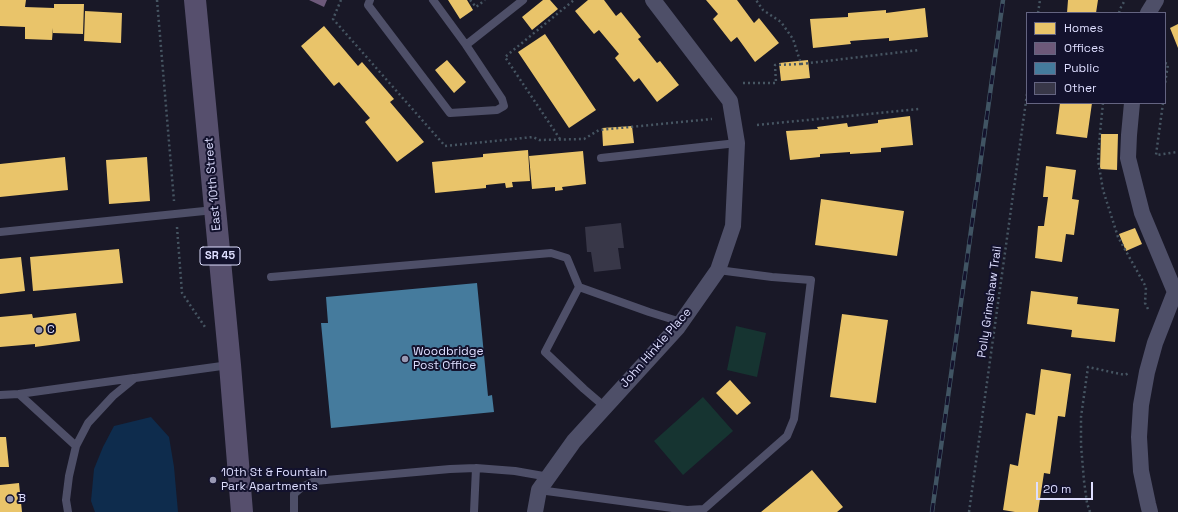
<!DOCTYPE html>
<html>
<head>
<meta charset="utf-8">
<style>
  body { margin:0 }
  #map { position:relative; width:1178px; height:512px; overflow:hidden; background:#191827; font-family:"Space Grotesk",sans-serif }
  canvas { display:block }
  .legend { position:absolute; left:1026px; top:12px; width:140px; height:92px; box-sizing:border-box; background:#13122d; border:1px solid #646481; margin:0; padding:5px 7px; list-style:none; font-size:12px; color:#dedeff }
  .legend li { display:flex; align-items:center; gap:8px; height:20px }
  .legend b { width:20px; border:1px solid #646481 }
  .scale { position:absolute; left:1036px; top:482px; width:57px; height:18px; box-sizing:border-box; border:2px solid #dedeff; border-top:0; padding-left:5px; font-size:12px; line-height:14px; white-space:nowrap; color:#dedeff; -webkit-text-stroke:3px #13122d; paint-order:stroke }
</style>
</head>
<body>
<div id="map">
<canvas width="1178" height="512"></canvas>
<ul class="legend">
<li><b style="height:11px;background:#e9c46a"></b>Homes</li>
<li><b style="height:11px;background:#6d597a"></b>Offices</li>
<li><b style="height:11px;background:#457b9d"></b>Public</li>
<li><b style="height:11px;background:#383748"></b>Other</li>
</ul>
<div class="scale">20 m</div>
</div>
<script>
const c = document.querySelector('canvas').getContext('2d');
c.lineJoin = 'round';
function fillPath(path, color) {
  c.fillStyle = color;
  c.fill(path, 'evenodd');
}
function shape(rows) {
  const path = new Path2D();
  for (const r of rows) {
    path.moveTo(r[0], r[1]);
    for (let i = 2; i < r.length; i += 2) path.lineTo(r[i], r[i + 1]);
  }
  return path;
}
function trace(path, color, width, dash) {
  c.strokeStyle = color;
  c.lineWidth = width;
  c.lineCap = dash ? 'butt' : 'round';
  c.setLineDash(dash || []);
  c.stroke(path);
}
function write(font, color, halo, rows, align = 'center') {
  c.font = font + ' "Space Grotesk",sans-serif';
  c.lineWidth = 4;
  c.setLineDash([]);
  c.textBaseline = 'middle';
  c.strokeStyle = halo;
  c.fillStyle = color;
  for (const [text, x, y, turn = 0] of rows) {
    c.save();
    c.translate(x, y);
    c.rotate((+turn || 0) * Math.PI / 180);
    c.textAlign = isNaN(turn) ? turn : align;
    if (halo) c.strokeText(text, 0, 0);
    c.fillText(text, 0, 0);
    c.restore();
  }
}
const green = shape([
  [736,326,766,333,757,377,727,370],
  [703,397,733,431,683,475,654,441]
]);
const water = shape([
  [151,417,169,437,174,467,178,512,95,512,91,501,94,469,103,447,114,426]
]);
const homes = shape([
  [0,0,26,0,25,7,54,8,54,4,84,4,83,34,53,33,53,28,52,40,25,39,25,27,0,26],
  [448,0,467,0,473,10,460,19],
  [543,0,550,0,558,9,532,30,522,17],
  [588,0,604,0,616,16,621,12,641,37,638,39,657,63,660,61,679,85,657,102,639,78,634,82,615,58,619,54,599,30,594,34,575,11],
  [706,0,737,0,754,23,759,18,779,43,755,62,737,37,731,42,713,19,718,14],
  [1068,0,1098,0,1096,13,1067,13],
  [925,8,928,37,889,41,889,38,850,41,851,44,813,48,810,19,848,17,848,13,886,10,886,13],
  [85,11,122,13,121,43,84,41],
  [1178,24,1178,48,1170,28],
  [324,26,358,66,362,62,394,99,390,102,424,142,397,162,365,122,370,118,339,82,334,86,301,46],
  [545,34,596,110,569,128,518,52],
  [447,60,466,82,454,93,435,70],
  [808,60,810,78,781,81,779,63],
  [1060,103,1092,103,1087,138,1056,134],
  [910,116,913,145,881,148,881,152,850,154,850,152,820,154,820,157,790,160,786,131,818,129,817,127,847,123,848,127,878,123,878,120],
  [632,126,634,143,603,146,602,128],
  [1101,134,1118,134,1117,170,1100,169],
  [528,150,530,181,512,182,513,187,506,188,505,183,486,185,486,188,435,193,432,162,483,157,483,154],
  [583,151,586,184,562,187,563,190,555,191,555,187,532,189,529,156],
  [65,157,68,190,0,197,0,164],
  [147,157,150,201,109,204,106,160],
  [1046,166,1076,170,1072,199,1079,200,1074,235,1066,234,1062,262,1035,258,1038,226,1044,226,1048,197,1043,197],
  [821,199,904,211,897,256,815,245],
  [1135,228,1142,244,1126,251,1119,234],
  [119,249,123,283,33,291,30,257],
  [21,257,25,291,0,294,0,259],
  [1031,291,1078,297,1077,304,1119,309,1115,342,1071,337,1072,330,1027,324],
  [76,313,80,341,35,347,35,344,0,347,0,317,32,314,33,318],
  [842,314,888,320,876,403,830,397],
  [1041,369,1071,374,1065,417,1058,416,1050,474,1044,473,1038,512,1015,512,1003,510,1010,464,1018,466,1026,413,1035,415],
  [730,380,751,403,737,415,716,393],
  [0,437,6,437,9,467,0,467],
  [812,470,843,507,837,512,761,512],
  [19,483,22,512,0,512,0,485]
]);
const offices = shape([
  [309,0,327,0,324,7]
]);
const public = shape([
  [477,283,488,396,492,395,494,412,331,428,321,323,328,323,326,297]
]);
const building = shape([
  [621,223,624,248,618,248,621,269,594,272,591,252,587,252,585,227]
]);
const path = shape([
  [157,0,174,201],
  [341,0,333,19,445,146,533,137,539,140,584,139,599,130,712,119],
  [470,0,476,7,485,0],
  [1038,13,1040,0],
  [1119,13,1120,9,1125,0],
  [1165,63,1168,64,1165,84],
  [801,64,919,50],
  [743,83,776,83,775,65,801,64,793,39,781,22,763,10,756,0],
  [1103,103,1100,133,1098,160,1103,190,1118,237,1146,287,1145,303,1149,311],
  [1163,103,1156,155,1178,152],
  [757,125,919,109],
  [560,139,505,57,574,0],
  [177,227,182,293,205,327],
  [969,512,1027,94],
  [1090,512,1087,503,1084,481,1081,445,1081,417,1088,367,1125,375,1129,373]
]);
const lane = shape([
  [370,0,368,5,450,113,497,110,504,106,502,99,466,45,433,0],
  [466,45,523,0],
  [601,158,737,143],
  [0,232,214,210],
  [271,277,551,253,567,258,579,287],
  [19,394,134,378],
  [0,395,19,394,76,446],
  [605,407,584,389,545,352,579,287,649,312,681,322],
  [539,490,687,510,704,509,787,436,794,419,811,280,772,277,718,270],
  [68,512,66,500,69,476,76,446,88,423,113,396,135,378,229,365],
  [294,512,294,494,302,487,315,481,450,469,476,468,515,471,549,477],
  [474,512,476,468]
]);
const street = shape([
  [1148,13,1156,0],
  [1132,103,1129,135,1128,158,1142,213,1175,292,1155,343,1147,372,1141,405,1139,437,1141,471,1148,504,1150,512],
  [535,512,539,490,574,441,678,327,718,270,733,226,737,143,730,101,653,0]
]);
const primary = shape([
  [195,0,230,365,242,512]
]);
const rail = shape([
  [932,512,1003,0]
]);
const markers = [
  [39,330,4,"#9999b3"],
  [405,359,4,"#9999b3"],
  [213,480,4,"#9999b3"],
  [10,499,4,"#9999b3"]
];
const shields = [
  [220,256,40]
];
const shieldNames = [
  ["SR 45",220,256]
];
const streetNames = [
  ["East 10th Street",213,184,-95],
  ["Polly Grimshaw Trail",990,302,-82],
  ["John Hinkle Place",656,348,-49]
];
const poiNames = [
  ["C",47,330],
  ["Woodbridge",413,352],
  ["Post Office",413,366],
  ["10th St & Fountain",221,473],
  ["Park Apartments",221,487],
  ["B",18,499]
];
fillPath(green, '#163431');
fillPath(water, '#0e2c4d');
fillPath(homes, '#e9c46a');
fillPath(offices, '#6d597a');
fillPath(public, '#457b9d');
fillPath(building, '#383748');
trace(path, '#465562', 2.5, [2, 3]);
trace(lane, '#4e4f68', 8);
trace(street, '#4e4f68', 16);
trace(primary, '#564f6d', 22);
trace(rail, '#405463', 4.5);
trace(rail, '#13122d', 3, [9]);
for (const [x, y, r, color] of markers) {
  const dot = new Path2D();
  dot.arc(x, y, r, 0, 2 * Math.PI);
  c.fillStyle = color;
  c.fill(dot);
  trace(dot, '#13122d', 1.5);
}
for (const [x, y, w] of shields) {
  const box = new Path2D();
  box.roundRect(x - w / 2, y - 9, w, 18, 3);
  c.fillStyle = '#13122d';
  c.fill(box);
  trace(box, '#dedeff', 1);
}
write('bold 11px', '#dedeff', null, shieldNames);
write('12px', '#dedeff', '#13122d', streetNames);
write('12px', '#dedeff', '#13122d', poiNames, 'left');
</script>
</body>
</html>
